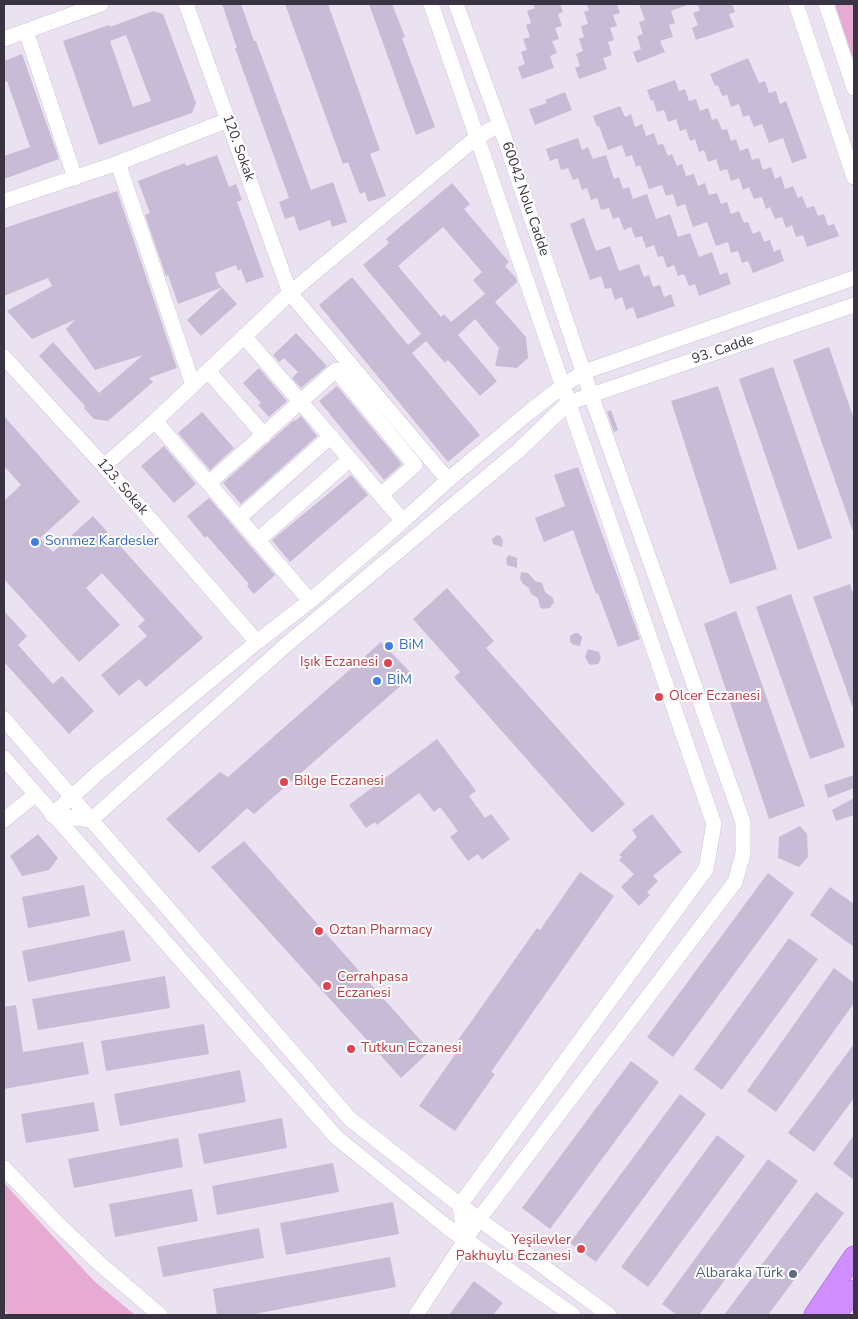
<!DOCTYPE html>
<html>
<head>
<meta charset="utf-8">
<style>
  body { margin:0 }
  #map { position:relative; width:858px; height:1319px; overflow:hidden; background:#ebe2f1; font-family:"Nunito Sans",sans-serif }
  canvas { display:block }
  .frame { position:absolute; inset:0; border:5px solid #3a3343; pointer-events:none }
</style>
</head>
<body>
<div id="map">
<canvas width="858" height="1319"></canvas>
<div class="frame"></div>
</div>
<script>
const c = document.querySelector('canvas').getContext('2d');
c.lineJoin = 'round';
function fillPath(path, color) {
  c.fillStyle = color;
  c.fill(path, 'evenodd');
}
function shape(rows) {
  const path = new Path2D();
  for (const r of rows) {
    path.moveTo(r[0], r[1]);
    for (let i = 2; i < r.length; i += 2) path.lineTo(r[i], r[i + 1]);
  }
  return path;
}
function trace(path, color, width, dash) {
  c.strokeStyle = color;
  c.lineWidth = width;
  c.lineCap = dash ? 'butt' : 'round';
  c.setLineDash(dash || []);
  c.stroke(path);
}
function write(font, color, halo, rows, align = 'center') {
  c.font = font + ' "Nunito Sans",sans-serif';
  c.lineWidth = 4;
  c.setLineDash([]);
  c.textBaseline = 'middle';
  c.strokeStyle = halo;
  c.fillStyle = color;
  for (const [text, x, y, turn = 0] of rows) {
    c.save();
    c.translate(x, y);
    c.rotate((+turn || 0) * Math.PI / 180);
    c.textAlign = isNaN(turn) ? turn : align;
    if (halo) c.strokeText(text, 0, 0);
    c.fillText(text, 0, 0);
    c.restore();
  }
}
const green = shape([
  [835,4,854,4,854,61],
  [4,1183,94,1281,135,1315,9,1315,4,1310]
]);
const building = shape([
  [222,4,241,4,254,41,256,41,311,190,333,182,347,222,332,227,330,220,299,231,294,216,285,219,279,202,289,198,235,48,237,48],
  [285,4,328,4,380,150,370,154,386,196,368,202,365,192,360,194,348,162,343,164],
  [369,4,392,4,405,37,402,38,435,127,416,135],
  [533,4,560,4,563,12,558,14,562,26,555,28,559,39,552,41,557,53,550,56,554,68,522,79,518,67,525,64,521,52,527,50,523,39,530,37,526,25,531,23,527,11,535,8],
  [586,4,617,4,620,13,613,15,617,26,610,28,614,40,608,42,612,55,603,58,607,69,579,79,575,68,580,66,576,54,583,51,579,39,584,37,581,26,588,24,584,12,589,10],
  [639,4,687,4,687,5,671,11,675,23,669,25,673,37,660,41,665,52,637,63,633,52,641,49,637,36,643,34,639,22,645,20],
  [697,4,732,4,735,12,729,14,734,27,696,40,692,28,698,25,693,13,700,10],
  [153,11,163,14,196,103,192,113,99,145,63,41,109,25,110,27],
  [126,35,151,101,133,107,110,41],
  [22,54,59,159,4,179,4,156,30,147,7,81,4,82,4,61],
  [748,58,759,83,765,81,769,93,776,91,780,104,786,101,807,158,792,163,783,138,769,143,762,124,754,127,749,115,743,117,739,104,731,107,727,95,722,96,718,85,715,86,710,74],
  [675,80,679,91,685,89,689,101,696,99,700,111,708,108,712,120,717,118,722,130,727,129,731,141,736,139,740,151,748,148,752,160,759,158,763,170,771,167,775,179,781,176,785,189,793,186,798,198,802,196,807,208,814,206,818,216,824,214,828,226,834,224,839,236,807,247,803,235,796,237,792,225,786,228,782,217,775,219,770,207,766,209,762,197,754,199,749,187,743,190,739,178,731,181,727,169,720,171,716,159,708,162,704,150,699,152,695,139,690,141,686,129,680,131,676,119,668,122,664,110,657,112,653,100,651,101,647,90],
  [565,92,572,110,535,125,529,109,547,103,545,100],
  [620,106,625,117,631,114,635,127,642,124,646,136,654,133,658,145,663,144,668,156,672,154,677,166,682,164,686,176,694,174,698,186,705,183,709,195,717,193,721,204,727,202,731,214,739,211,744,223,748,222,753,234,760,231,764,242,770,240,774,252,780,249,784,261,753,273,748,261,742,263,738,251,731,253,728,242,716,246,707,222,693,227,685,204,677,207,673,194,666,196,662,185,649,189,640,165,636,167,632,155,626,157,622,145,608,150,599,126,597,127,593,116],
  [578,138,582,150,588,147,593,159,606,155,614,179,619,177,623,189,629,187,633,199,647,194,656,219,670,214,678,237,690,233,699,257,712,252,720,275,727,272,731,284,699,296,695,284,689,286,684,274,678,276,674,265,667,268,663,256,658,257,654,245,646,248,642,236,635,238,631,227,624,230,619,217,613,219,609,208,601,210,597,198,591,200,587,188,582,190,578,178,573,180,568,168,561,170,557,158,550,161,546,149],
  [217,155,229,187,236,184,242,200,237,202,264,277,246,283,241,269,238,271,236,265,215,273,218,283,237,304,201,336,187,320,223,287,178,304,168,275,166,276,145,215,150,213,138,181,185,163,186,166],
  [452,183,470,204,464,209,509,262,505,266,516,278,517,282,495,302,526,337,528,358,517,368,495,366,499,348,475,319,458,335,497,381,480,396,448,360,445,363,426,341,412,353,480,435,448,462,319,305,352,277,408,345,421,334,363,265,389,243,386,239],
  [443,227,482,272,473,280,485,294,451,322,444,314,441,317,398,266],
  [117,191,177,368,149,378,153,382,108,421,94,419,84,408,85,406,39,356,53,342,99,393,143,355,95,370,66,329,76,319,32,339,7,311,52,286,48,278,4,296,4,228],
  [584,218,596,251,610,246,619,271,639,264,644,277,649,275,653,287,660,285,664,297,671,294,675,306,637,319,633,307,626,310,622,297,615,300,611,288,605,289,601,276,590,280,570,224],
  [296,333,327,366,301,388,292,378,298,372,284,358,279,362,273,355],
  [829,347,854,419,854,532,853,532,793,360],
  [773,367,832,538,798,550,739,379],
  [259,368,287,401,269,417,258,405,261,403,243,383],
  [337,386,402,464,384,480,319,401],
  [718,386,777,569,730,584,671,401],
  [611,410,618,430,614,432,607,412],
  [202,412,234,448,210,470,178,433],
  [4,416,80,502,40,538,53,552,93,516,203,638,146,687,139,679,119,696,101,675,147,636,138,626,145,620,102,573,86,588,120,625,79,662,4,579,4,501,21,485,4,466],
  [301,416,317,436,241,504,223,483,294,420,295,421],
  [164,446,196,484,174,503,141,466],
  [578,467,640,639,618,647,598,593,596,594,573,530,544,542,535,518,565,506,554,475],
  [351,475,368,495,290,562,272,540],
  [209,498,275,575,254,594,247,586,249,584,207,536,205,538,187,516],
  [497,535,500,536,503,540,502,547,493,544,492,539],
  [509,555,517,558,517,568,507,565,506,559],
  [521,572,528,573,535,581,542,583,545,592,553,598,554,602,550,608,543,609,540,607,538,598,531,594,529,588,522,583,520,578],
  [850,584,854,596,853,708,813,597],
  [447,588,494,641,486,648,625,804,592,833,454,677,460,672,413,619],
  [791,594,845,747,810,759,756,607],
  [4,611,27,636,18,645,53,684,62,676,94,711,69,734,4,662],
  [736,611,805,806,769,819,704,624],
  [575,633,578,633,582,637,580,646,574,645,570,642,570,636],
  [381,642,413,675,254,814,247,808,199,853,166,819,220,772,228,777],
  [588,649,599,652,601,658,598,664,591,665,588,663,585,657],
  [437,739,476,791,469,796,485,818,491,814,510,839,482,860,478,854,468,861,450,837,458,831,440,807,434,812,419,793,377,825,375,822,366,828,349,805],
  [854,775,854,788,828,798,824,785],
  [854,798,854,815,836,821,832,810],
  [652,814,682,852,653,876,658,881,647,892,650,895,639,906,621,887,634,874,619,860,622,857,619,855,637,837,632,830],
  [800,826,807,834,808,857,799,867,778,858,779,837],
  [38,834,58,858,49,870,22,876,10,856],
  [244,841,430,1051,401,1078,211,867],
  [580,872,614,896,491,1072,495,1074,455,1131,419,1106,461,1046,456,1043,537,928,540,930],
  [768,873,794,893,673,1057,647,1037],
  [84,885,90,916,28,928,22,897],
  [830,887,854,904,854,947,810,915],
  [124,930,131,961,28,982,22,951],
  [789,938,818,959,722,1090,694,1069],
  [834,968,854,983,854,1003,776,1112,747,1091],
  [165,976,170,1008,38,1030,32,999],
  [16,1005,23,1052,83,1042,89,1074,4,1089,4,1007],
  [204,1024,209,1054,106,1071,101,1041],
  [854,1044,854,1098,814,1152,788,1133],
  [631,1061,659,1082,550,1229,522,1208],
  [240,1070,246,1102,120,1126,114,1094],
  [680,1094,706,1114,596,1262,570,1243],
  [94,1102,99,1131,26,1143,21,1114],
  [282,1118,287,1148,204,1164,198,1134],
  [717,1135,745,1156,648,1287,621,1267],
  [854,1135,854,1180,833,1164],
  [178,1138,183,1167,74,1188,68,1159],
  [768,1159,798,1181,699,1315,677,1315,662,1304],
  [333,1163,339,1192,217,1215,212,1186],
  [192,1189,198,1221,115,1237,109,1204],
  [816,1192,844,1213,768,1315,724,1315],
  [393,1202,399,1234,286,1255,280,1223],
  [259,1228,264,1258,163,1277,157,1247],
  [390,1257,396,1287,249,1315,217,1315,213,1289],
  [474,1281,503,1303,493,1315,449,1315]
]);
const minor = shape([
  [186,4,290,293,448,480],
  [431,4,714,824,706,869,460,1205,465,1241],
  [796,4,854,177],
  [826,4,854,88],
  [26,31,75,178],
  [4,39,101,4],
  [118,163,193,385],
  [4,201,118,163,228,120],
  [244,336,403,521],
  [4,357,104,466,257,642],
  [208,371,264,435],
  [155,421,310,601],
  [104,466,155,421,290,293,477,137,500,125],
  [209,483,336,370,415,465,381,495],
  [239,518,331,436],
  [258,540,350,459],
  [4,719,350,1119,460,1205,609,1315],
  [4,758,336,1137,447,1227,573,1315],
  [52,815,98,773,257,642,310,601,403,521,448,480,528,413,564,385,584,372,854,278],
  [52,815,91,820,286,645,518,451,568,403,854,305],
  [4,820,35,795],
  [4,1168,58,1224,100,1264,160,1315],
  [416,1315,479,1219,735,882,743,854,743,822,591,395,500,125,456,4]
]);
const major = shape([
  [814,1315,854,1256],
  [836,1315,854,1290]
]);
const markers = [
  [35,542,5,"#3f7fe0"],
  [389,646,5,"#3f7fe0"],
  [388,663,5,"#e0444e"],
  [377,681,5,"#3f7fe0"],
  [659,697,5,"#e0444e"],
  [284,782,5,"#e0444e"],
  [319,931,5,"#e0444e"],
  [327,986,5,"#e0444e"],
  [351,1049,5,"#e0444e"],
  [581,1249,5,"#e0444e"],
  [793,1274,5,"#5c6f8a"]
];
const streetNames = [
  ["120. Sokak",238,148,70],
  ["60042 Nolu Cadde",525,199,71],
  ["93. Cadde",723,350,-19],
  ["123. Sokak",122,487,49]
];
const shopNames = [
  ["Sonmez Kardesler",45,542],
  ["BiM",399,646],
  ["BİM",387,681]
];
const healthNames = [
  ["Işık Eczanesi",378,663,"right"],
  ["Olcer Eczanesi",669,697],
  ["Bilge Eczanesi",294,782],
  ["Oztan Pharmacy",329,931],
  ["Cerrahpasa",337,978],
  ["Eczanesi",337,994],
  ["Tutkun Eczanesi",361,1049],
  ["Yeşilevler",571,1241,"right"],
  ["Pakhuylu Eczanesi",571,1257,"right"]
];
const serviceNames = [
  ["Albaraka Türk",783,1274]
];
fillPath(green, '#e6aad3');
fillPath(building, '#c7bbd6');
trace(minor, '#cfc2da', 16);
trace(major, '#a95fe2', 21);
trace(minor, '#fff', 15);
trace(major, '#cf8ffe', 20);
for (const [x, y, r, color] of markers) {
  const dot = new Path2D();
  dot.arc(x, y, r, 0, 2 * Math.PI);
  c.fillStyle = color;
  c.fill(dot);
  trace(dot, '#fff', 2);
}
write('14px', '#3a3343', '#fff', streetNames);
write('14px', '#366cbe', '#fff', shopNames, 'left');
write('14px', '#be3a42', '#fff', healthNames, 'left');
write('14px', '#4e5e75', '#fff', serviceNames, 'right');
</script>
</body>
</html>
